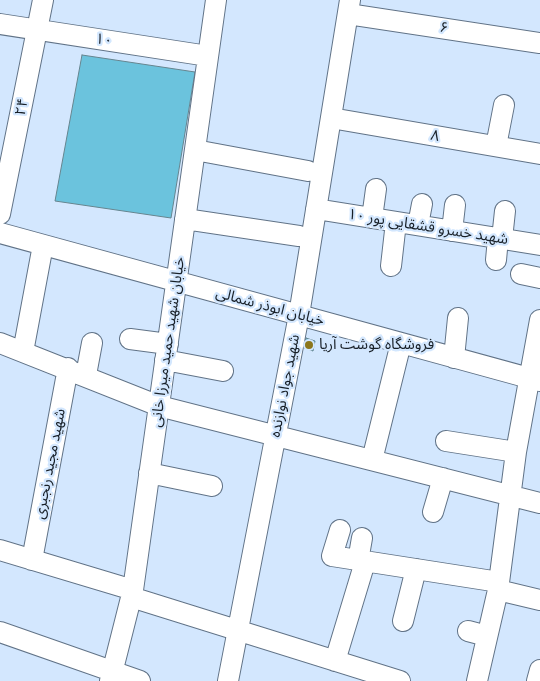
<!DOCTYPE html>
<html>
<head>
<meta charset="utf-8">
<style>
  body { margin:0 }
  canvas { display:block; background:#d3e7fe }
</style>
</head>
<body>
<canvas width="540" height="681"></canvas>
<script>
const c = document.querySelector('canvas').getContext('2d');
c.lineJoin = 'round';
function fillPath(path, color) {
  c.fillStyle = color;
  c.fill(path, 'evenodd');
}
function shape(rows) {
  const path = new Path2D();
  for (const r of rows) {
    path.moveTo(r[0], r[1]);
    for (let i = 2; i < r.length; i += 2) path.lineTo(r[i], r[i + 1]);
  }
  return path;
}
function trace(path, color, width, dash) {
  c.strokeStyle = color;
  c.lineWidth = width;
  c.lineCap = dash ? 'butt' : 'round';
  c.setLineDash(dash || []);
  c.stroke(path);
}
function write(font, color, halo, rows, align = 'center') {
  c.font = font + ' "IBM Plex Sans","Noto Sans Arabic",sans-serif';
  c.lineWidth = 4.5;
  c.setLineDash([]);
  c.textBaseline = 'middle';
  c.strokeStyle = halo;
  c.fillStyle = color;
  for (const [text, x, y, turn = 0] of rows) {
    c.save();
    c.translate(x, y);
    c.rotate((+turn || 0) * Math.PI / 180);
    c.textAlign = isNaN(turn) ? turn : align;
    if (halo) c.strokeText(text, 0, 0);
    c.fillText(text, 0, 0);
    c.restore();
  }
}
const building = shape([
  [82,55,195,72,171,218,55,201,82,55],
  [306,338,315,341,313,351,304,348,306,338]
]);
const minor = shape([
  [348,14,540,43],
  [0,24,208,56],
  [331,118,540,154],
  [496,146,504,105],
  [195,150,308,171],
  [316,209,540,245],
  [0,214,43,0],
  [372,218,376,189],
  [185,219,299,236],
  [418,225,422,204],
  [452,231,455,205],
  [0,233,540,381],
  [502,239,505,211],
  [496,260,498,238],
  [391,266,396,222],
  [521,274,540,278],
  [130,339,168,344],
  [0,343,159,406,540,503],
  [23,352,43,245],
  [454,358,458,318],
  [165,360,223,371],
  [86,375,92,343],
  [446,441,516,452],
  [372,460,401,343],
  [149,473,212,486],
  [433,512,443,478],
  [340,530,332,556,499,582],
  [0,550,133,590],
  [32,560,68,368],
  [358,561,362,538],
  [498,590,540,600],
  [131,597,400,681],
  [403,621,416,569],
  [468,631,487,636],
  [0,632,140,681],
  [335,661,365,562],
  [110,681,133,590,216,0],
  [228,681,299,315,350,0],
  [477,681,498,590,516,452,540,320],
  [537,681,540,670]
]);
const markers = [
  [309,345,5,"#8c761b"]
];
const streetNames = [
  ["۶",444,28,9],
  ["۱۰",104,40,9],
  ["۲۴",22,107,-79],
  ["۸",435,136,10],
  ["شهید خسرو قشقایی پور ۱۰",428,227,9],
  ["خیابان ابوذر شمالی",270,307,15],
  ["خیابان شهید حمید میرزا خانی",168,342,-82],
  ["شهید جواد نوازنده",285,386,-79],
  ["شهید مجید رنجبری",50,464,-79]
];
const poiNames = [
  ["فروشگاه گوشت آریا",319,345]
];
fillPath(building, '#6bc3dd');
trace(building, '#66858f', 1);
trace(minor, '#617387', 22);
trace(minor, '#fff', 20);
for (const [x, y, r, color] of markers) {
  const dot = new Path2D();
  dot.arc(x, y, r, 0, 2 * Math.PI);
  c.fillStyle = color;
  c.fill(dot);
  trace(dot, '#d3e7fe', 2);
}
write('15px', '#182028', '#d3e7fe', streetNames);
write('15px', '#182028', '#d3e7fe', poiNames, 'left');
</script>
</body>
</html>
